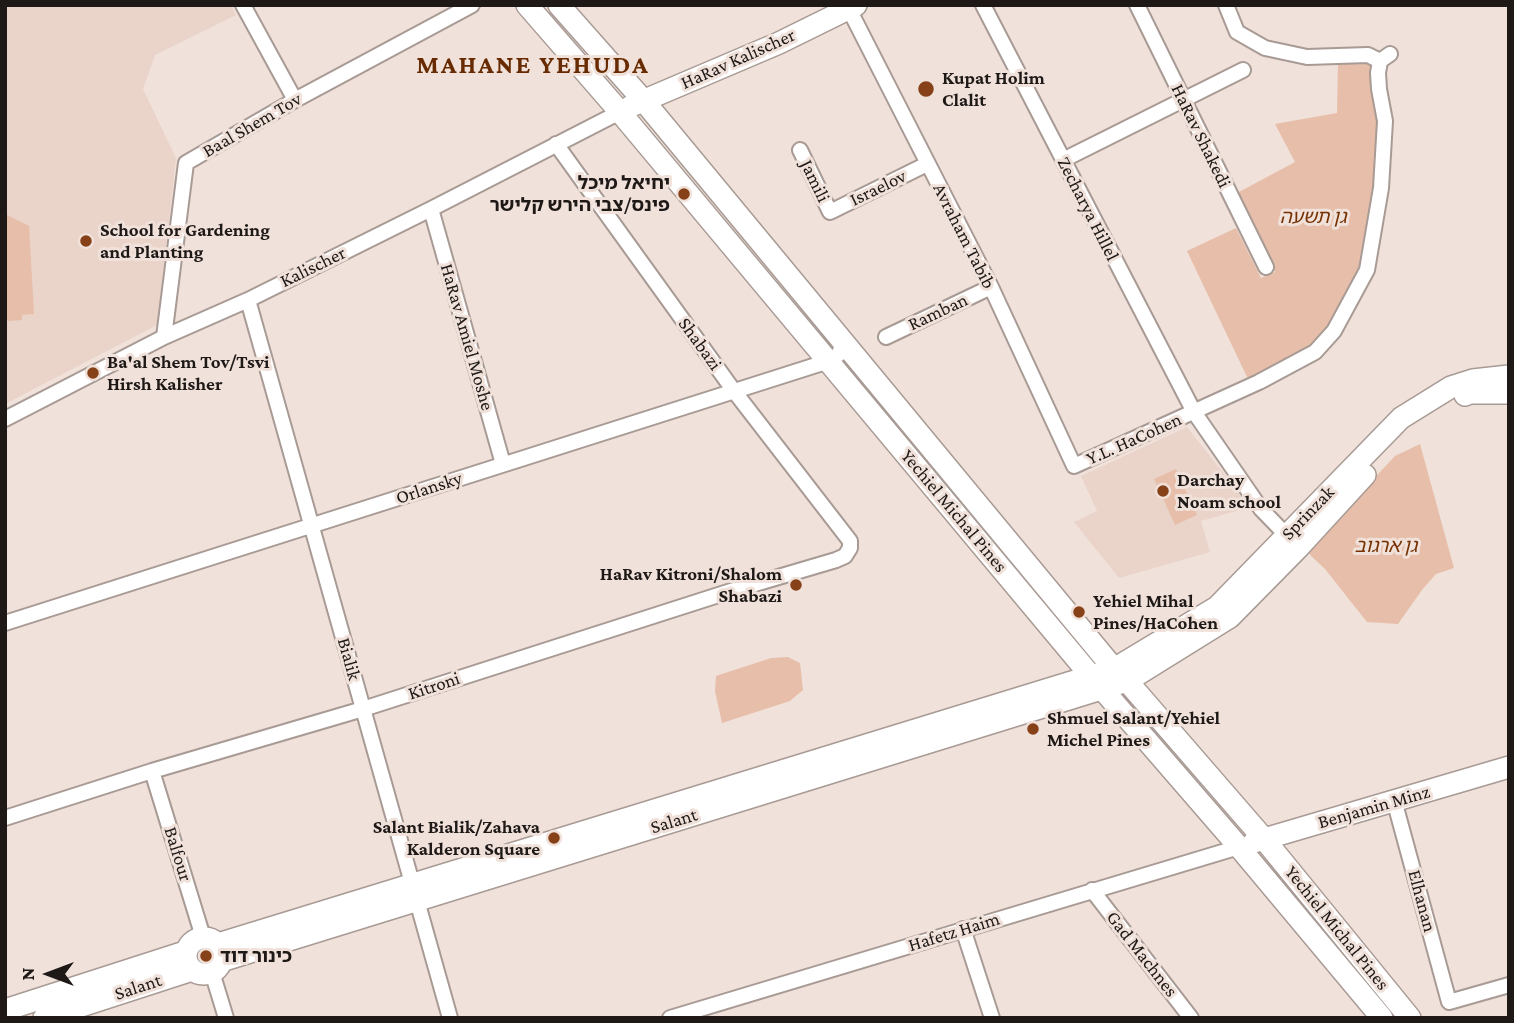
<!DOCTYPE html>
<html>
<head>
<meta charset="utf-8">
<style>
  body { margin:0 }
  #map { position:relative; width:1514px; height:1023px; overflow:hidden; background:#f0e1da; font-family:"Crimson Pro",serif }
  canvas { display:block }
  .frame { position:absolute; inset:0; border:7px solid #1e1917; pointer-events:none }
  .north { position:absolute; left:14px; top:939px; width:70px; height:70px; -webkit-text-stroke:5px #f0e1da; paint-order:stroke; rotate:270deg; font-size:19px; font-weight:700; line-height:28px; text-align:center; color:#1e1917 }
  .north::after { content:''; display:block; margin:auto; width:24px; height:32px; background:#1e1917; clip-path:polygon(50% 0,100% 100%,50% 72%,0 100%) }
</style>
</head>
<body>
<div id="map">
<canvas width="1514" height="1023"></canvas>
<div class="frame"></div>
<div class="north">N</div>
</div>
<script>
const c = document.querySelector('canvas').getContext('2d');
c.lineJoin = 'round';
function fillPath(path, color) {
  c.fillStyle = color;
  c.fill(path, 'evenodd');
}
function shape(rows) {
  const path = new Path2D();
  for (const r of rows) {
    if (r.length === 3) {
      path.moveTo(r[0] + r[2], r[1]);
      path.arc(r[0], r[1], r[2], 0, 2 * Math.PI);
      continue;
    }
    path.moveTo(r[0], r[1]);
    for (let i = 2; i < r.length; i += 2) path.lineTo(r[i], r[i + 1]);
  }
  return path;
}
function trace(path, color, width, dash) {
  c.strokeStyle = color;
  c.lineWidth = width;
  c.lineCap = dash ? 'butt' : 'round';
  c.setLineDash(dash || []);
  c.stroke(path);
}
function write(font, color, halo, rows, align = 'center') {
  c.font = font + ' "Crimson Pro","Noto Sans Hebrew",serif';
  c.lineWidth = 6;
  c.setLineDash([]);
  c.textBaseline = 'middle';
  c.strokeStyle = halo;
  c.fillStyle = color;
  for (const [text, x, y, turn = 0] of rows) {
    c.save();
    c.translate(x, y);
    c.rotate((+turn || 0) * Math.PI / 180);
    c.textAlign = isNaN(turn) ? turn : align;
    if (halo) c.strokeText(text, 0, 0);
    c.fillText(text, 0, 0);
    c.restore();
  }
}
const built = shape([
  [5,5,231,5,236,15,155,55,143,89,176,158,157,325,5,404],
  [1187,427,1250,507,1201,521,1210,552,1119,578,1074,522,1097,511,1081,476]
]);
const green = shape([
  [1367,59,1374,62,1380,120,1377,185,1362,268,1329,329,1313,345,1248,379,1187,251,1236,228,1261,278,1275,272,1237,193,1295,162,1275,124,1337,113,1338,61],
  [5,214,29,226,34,314,22,315,22,320,8,321,5,318],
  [1420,444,1454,568,1436,574,1422,590,1398,624,1367,622,1325,569,1306,551,1395,456],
  [1176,469,1197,515,1175,525,1154,479],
  [788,657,800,663,803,690,790,701,722,723,715,691,716,676,771,658]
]);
const street = shape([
  [243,5,295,100],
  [983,5,1194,412,1261,509,1293,542],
  [1137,5,1266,267],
  [1226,5,1237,32,1265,48,1307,57,1368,55,1380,61],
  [849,9,991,287,1074,466,1259,382,1315,352,1334,331,1367,270,1381,188,1385,121,1379,89,1378,73,1380,61,1390,54],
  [800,150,830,212,927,164],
  [1063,160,1243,70],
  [431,209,503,464],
  [248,300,450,1018],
  [164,337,186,163,295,100,472,5],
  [886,337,991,287],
  [5,419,164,337,248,300,431,209,620,112],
  [5,623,829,361,838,355,844,343],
  [152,771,203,937],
  [1394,800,1449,1002,1509,985],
  [5,818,152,771,363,709,731,591,836,560,845,556,850,548,850,541,734,391,556,144],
  [1092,890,1191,1018],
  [963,929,992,1018],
  [212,972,226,1018],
  [670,1018,1239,847]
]);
const secondary = shape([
  [527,5,620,112,1091,676,1239,847,1382,1018],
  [559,5,643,100,1114,669,1127,681,1264,839,1410,1018],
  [631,106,779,43,856,5],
  [1465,395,1469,393,1509,393],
  [1254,842,1509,767],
  [204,956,18],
  [218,944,1114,669,1217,607,1401,418,1451,387,1473,380,1509,376],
  [221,961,1127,681,1230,617,1299,547,1365,475],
  [5,1010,185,952],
  [44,1018,192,970]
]);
const markers = [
  [926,89,9,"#864118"],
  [684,194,7,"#864118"],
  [86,241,7,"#864118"],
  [93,373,7,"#864118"],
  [1163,491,7,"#864118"],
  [796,585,7,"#864118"],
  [1079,612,7,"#864118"],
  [1033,729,7,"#864118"],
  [554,838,7,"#864118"],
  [206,956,7,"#864118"]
];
const streetNames = [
  ["HaRav Kalischer",738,59,-24],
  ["Baal Shem Tov",252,125,-30],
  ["HaRav Shakedi",1201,136,64],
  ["Jamili",815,181,64],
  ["Israelov",878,188,-26],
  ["Zecharya Hillel",1088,209,63],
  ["Avraham Tabib",964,236,63],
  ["Kalischer",313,267,-26],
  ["Ramban",938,312,-25],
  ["HaRav Amiel Moshe",467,337,74],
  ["Shabazi",700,344,54],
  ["Y.L. HaCohen",1134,439,-24],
  ["Orlansky",429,488,-18],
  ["Yechiel Michal Pines",954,511,50],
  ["Sprinzak",1308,513,-46],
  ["Bialik",349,659,74],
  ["Kitroni",434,686,-18],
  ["Benjamin Minz",1374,807,-16],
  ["Salant",674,821,-17],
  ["Balfour",178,854,73],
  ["Elhanan",1422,901,75],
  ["Yechiel Michal Pines",1337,928,51],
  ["Hafetz Haim",954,932,-17],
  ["Gad Machnes",1142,954,52],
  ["Salant",138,987,-18]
];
const poiNames = [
  ["Kupat Holim",942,78],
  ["Clalit",942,100],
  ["יחיאל מיכל",670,183,"right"],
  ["פינס/צבי הירש קלישר",670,205,"right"],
  ["School for Gardening",100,230],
  ["and Planting",100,252],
  ["Ba'al Shem Tov/Tsvi",107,362],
  ["Hirsh Kalisher",107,384],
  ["Darchay",1177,480],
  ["Noam school",1177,502],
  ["HaRav Kitroni/Shalom",782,574,"right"],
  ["Shabazi",782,596,"right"],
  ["Yehiel Mihal",1093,601],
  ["Pines/HaCohen",1093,623],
  ["Shmuel Salant/Yehiel",1047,718],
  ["Michel Pines",1047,740],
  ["Salant Bialik/Zahava",540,827,"right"],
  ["Kalderon Square",540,849,"right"],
  ["כינור דוד",220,956]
];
const parkNames = [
  ["גן תשעה",1313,217],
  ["גן ארגוב",1386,546]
];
const districtNames = [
  ["MAHANE YEHUDA",533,65]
];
fillPath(built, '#ead3c9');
fillPath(green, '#e7bea9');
trace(street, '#a89a94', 18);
trace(secondary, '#a89a94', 24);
trace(street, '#fff', 14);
trace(secondary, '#fff', 21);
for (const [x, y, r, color] of markers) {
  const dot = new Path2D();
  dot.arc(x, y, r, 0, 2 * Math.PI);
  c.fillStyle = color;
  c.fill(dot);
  trace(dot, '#f0e1da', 2.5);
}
write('19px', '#1e1917', '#f0e1da', streetNames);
write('bold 19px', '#1e1917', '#f0e1da', poiNames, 'left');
write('italic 19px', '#763202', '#f0e1da', parkNames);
c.letterSpacing = '2px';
write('bold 26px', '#682b01', '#f0e1da', districtNames);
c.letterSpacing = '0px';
</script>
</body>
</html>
